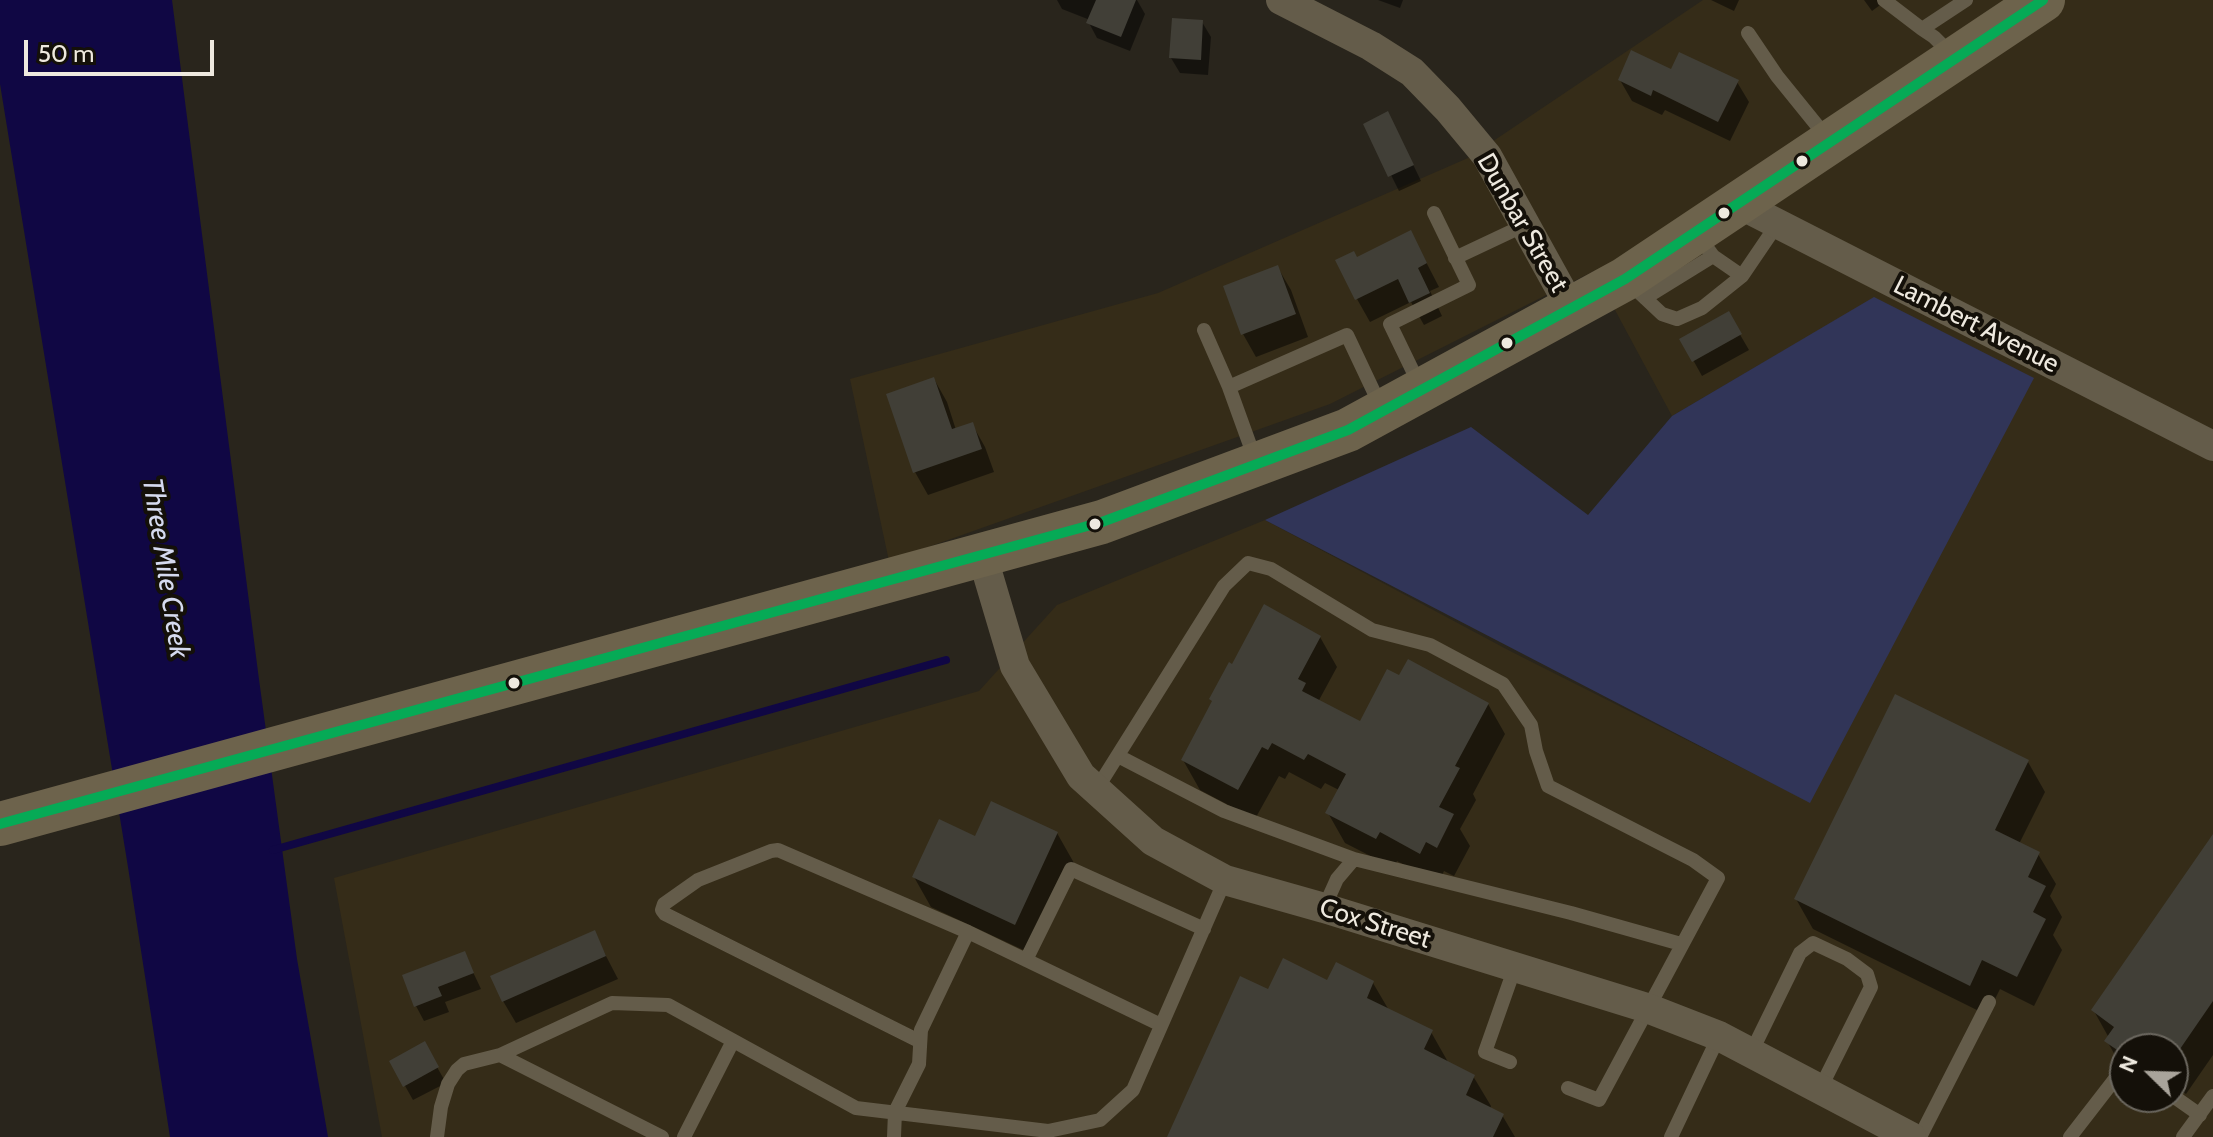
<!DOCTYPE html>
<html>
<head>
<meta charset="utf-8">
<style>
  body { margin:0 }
  #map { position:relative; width:2213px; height:1137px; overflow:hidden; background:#29251c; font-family:Cabin,sans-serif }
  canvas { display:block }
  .north { position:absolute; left:2109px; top:1033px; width:80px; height:80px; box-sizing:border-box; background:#141009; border:2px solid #6b675f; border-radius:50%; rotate:293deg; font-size:22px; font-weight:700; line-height:32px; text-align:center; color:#eee9df }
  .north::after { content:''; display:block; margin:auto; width:28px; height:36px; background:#a9a49b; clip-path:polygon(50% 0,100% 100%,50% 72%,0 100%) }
  .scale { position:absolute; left:24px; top:40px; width:190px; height:36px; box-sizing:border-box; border:4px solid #eee9df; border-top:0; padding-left:10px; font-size:24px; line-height:28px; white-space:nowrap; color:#eee9df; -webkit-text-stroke:6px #141009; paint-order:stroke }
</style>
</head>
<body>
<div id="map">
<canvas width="2213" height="1137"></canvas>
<div class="north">N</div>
<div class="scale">50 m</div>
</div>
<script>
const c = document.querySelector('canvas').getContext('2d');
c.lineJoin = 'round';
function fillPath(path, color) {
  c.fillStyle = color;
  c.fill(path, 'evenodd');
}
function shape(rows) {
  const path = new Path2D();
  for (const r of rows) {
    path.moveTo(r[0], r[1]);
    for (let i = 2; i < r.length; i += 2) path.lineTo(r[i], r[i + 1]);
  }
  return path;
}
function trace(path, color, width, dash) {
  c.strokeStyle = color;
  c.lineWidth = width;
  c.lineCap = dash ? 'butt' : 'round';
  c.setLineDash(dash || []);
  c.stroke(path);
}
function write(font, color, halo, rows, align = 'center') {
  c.font = font + ' Cabin,sans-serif';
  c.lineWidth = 8;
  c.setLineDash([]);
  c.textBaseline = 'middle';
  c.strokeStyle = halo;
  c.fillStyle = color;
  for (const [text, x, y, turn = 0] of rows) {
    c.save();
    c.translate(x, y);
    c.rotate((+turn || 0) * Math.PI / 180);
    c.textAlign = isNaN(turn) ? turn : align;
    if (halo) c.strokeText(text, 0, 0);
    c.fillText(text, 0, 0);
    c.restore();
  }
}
const built = shape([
  [1703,0,2213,0,2213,1137,382,1137,334,878,979,691,1057,605,1265,520,1510,651,1810,802,1874,298,1672,416,1594,271,1330,404,889,561,850,379,1158,293,1468,158],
  [2125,1049,2173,1049,2173,1097,2125,1097]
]);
const green = shape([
  [1874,297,2034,378,1810,803,1265,520,1471,427,1588,515,1672,416]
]);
const water = shape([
  [0,0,172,0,258,672,297,959,328,1137,170,1137,128,867,0,84]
]);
const shadow = shape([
  [1057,0,1137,0,1145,14,1130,51,1097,38,1089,23,1090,20,1062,9],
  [1378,0,1403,0,1400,8],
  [1711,0,1739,0,1734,11],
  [1864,0,1887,0,1872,11],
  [1202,22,1211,37,1208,75,1180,73,1171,58],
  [1672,72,1737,82,1749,102,1730,141,1665,110,1662,115,1632,101,1620,80],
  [1366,125,1396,129,1421,181,1399,191],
  [1411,233,1439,287,1430,291,1442,316,1424,325,1411,302,1370,322,1357,299,1356,259],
  [1278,268,1291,290,1308,337,1256,357,1243,334],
  [1728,314,1749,350,1702,376,1682,340],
  [934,379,947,402,956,430,972,424,985,447,994,472,928,495,915,472],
  [1320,637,1337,667,1318,702,1361,724,1488,704,1505,734,1473,794,1476,800,1460,829,1470,846,1454,876,1444,871,1438,883,1397,861,1394,868,1345,843,1328,813,1339,790,1325,783,1321,789,1289,772,1285,779,1279,776,1255,819,1200,790,1183,760],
  [2028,762,2045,792,2019,844,2038,854,2056,884,2050,896,2062,917,2053,935,2062,950,2034,1006,2000,989,1987,1015,1813,929,1796,899],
  [1057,833,1074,863,1032,954,931,907,914,877,976,838],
  [2213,837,2213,1055,2186,1094,2173,1085,2173,1049,2125,1049,2124,1071,2107,1041,2109,1038,2094,1011],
  [594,933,618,979,516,1023,503,1001],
  [464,953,481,989,445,1002,449,1012,424,1021,416,1006,404,976],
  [1328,983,1373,983,1390,1012,1431,1032,1448,1062,1473,1076,1491,1106,1490,1109,1502,1115,1515,1137,1170,1137,1269,991],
  [424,1044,446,1083,413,1100,391,1061]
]);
const stream = shape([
  [273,850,946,660]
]);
const building = shape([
  [1096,0,1136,0,1121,37,1086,23],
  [1172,18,1203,20,1201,60,1169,58],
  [1631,50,1671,69,1679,52,1739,80,1718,122,1653,90,1651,96,1618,80],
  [1388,111,1414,165,1388,177,1363,124],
  [1411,230,1427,263,1418,268,1430,293,1409,303,1398,279,1355,300,1335,260,1354,251,1357,257],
  [1278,265,1296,314,1241,335,1223,286],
  [1729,311,1742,334,1692,362,1679,339],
  [934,377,952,429,973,422,982,449,913,473,886,394],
  [1264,604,1321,636,1298,679,1306,683,1302,691,1360,721,1387,669,1399,675,1408,659,1489,703,1455,766,1460,768,1439,807,1454,814,1437,848,1426,842,1420,854,1380,832,1376,839,1325,813,1346,774,1308,754,1304,760,1272,743,1268,750,1262,747,1238,790,1181,760,1212,701,1209,699,1229,662,1232,664],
  [1895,694,2029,760,1995,830,2040,852,2028,877,2046,886,2033,912,2046,919,2017,977,1982,960,1970,986,1794,899],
  [991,801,1058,832,1015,925,912,877,939,819,975,836],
  [2213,834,2213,1001,2180,1049,2145,1049,2133,1040,2123,1054,2104,1041,2114,1027,2091,1010],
  [595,930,606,956,502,1002,490,976],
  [465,951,474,973,438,987,442,996,414,1007,402,975],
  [1283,958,1327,980,1336,962,1374,981,1367,998,1433,1030,1424,1049,1475,1075,1466,1095,1504,1114,1493,1137,1167,1137,1240,976,1268,989],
  [425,1041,439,1067,403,1087,389,1061]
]);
const service = shape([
  [1884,0,1922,29,1966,0],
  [1922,29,1934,37,1952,55],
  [1748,33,1777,76,1828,139],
  [1713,256,1742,276],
  [1455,258,1525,225],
  [1628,282,1662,314,1677,319,1702,308,1742,276,1778,223],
  [1645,298,1713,256,1699,237],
  [1204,330,1229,387,1255,459],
  [1420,386,1390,324,1469,285,1434,213],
  [1229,387,1347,335,1381,407],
  [1118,756,1224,811,1354,859],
  [1096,790,1224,586,1248,563,1271,569,1372,630,1430,645,1503,684,1531,725,1536,751,1548,786,1693,860,1718,878,1599,1100,1568,1088],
  [1324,908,1337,879,1354,859,1571,913,1681,944],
  [1026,960,1071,869,1204,929],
  [919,1041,665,914,662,910,664,904,698,880,771,851,778,850,968,932],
  [1751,1053,1800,953,1813,943,1847,959,1867,974,1871,987,1820,1089],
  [1510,1062,1485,1052,1515,967],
  [2173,1096,2200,1115],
  [437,1137,441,1107,448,1084,457,1070,464,1064,500,1055],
  [662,1137,500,1055,612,1003,668,1005,856,1108,1048,1131,1100,1120,1133,1090,1225,880],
  [684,1137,733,1041],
  [894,1137,895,1112,919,1064,921,1030,968,932,1161,1025],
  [1671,1137,1719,1036],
  [1920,1137,1989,1002],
  [2070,1137,2125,1066],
  [2183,1137,2213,1096]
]);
const minor = shape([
  [1281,0,1371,46,1412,72,1448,109,1487,156,1571,308],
  [1739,204,2213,446],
  [982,555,1015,666,1081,776,1153,841,1225,880,1324,908,1647,1008,1719,1036,1911,1137]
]);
const primary = shape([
  [0,824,1102,522,1348,430,1625,279,2043,0]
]);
const bus1 = shape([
  [0,824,1102,522,1348,430,1625,279,2043,0]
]);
const markers = [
  [1802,161,7,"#eee9df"],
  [1724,213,7,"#eee9df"],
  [1507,343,7,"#eee9df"],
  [1095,524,7,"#eee9df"],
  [514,683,7,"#eee9df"]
];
const streetNames = [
  ["Dunbar Street",1522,223,60],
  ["Lambert Avenue",1976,325,27],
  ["Cox Street",1375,924,17]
];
const waterNames = [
  ["Three Mile Creek",165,568,81]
];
fillPath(built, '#352c18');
fillPath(green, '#313558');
fillPath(water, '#100744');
fillPath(shadow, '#0007');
trace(stream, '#100744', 8);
fillPath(building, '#413f37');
trace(service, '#645c4a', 14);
trace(minor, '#645c4a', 30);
trace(primary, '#6d634c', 44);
trace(bus1, '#06aa56', 10);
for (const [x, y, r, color] of markers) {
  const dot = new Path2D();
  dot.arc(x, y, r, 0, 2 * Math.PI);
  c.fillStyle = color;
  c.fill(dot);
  trace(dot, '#141009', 3);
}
write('26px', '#eee9df', '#141009', streetNames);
write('italic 28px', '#d5daef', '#141009', waterNames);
</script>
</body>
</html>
